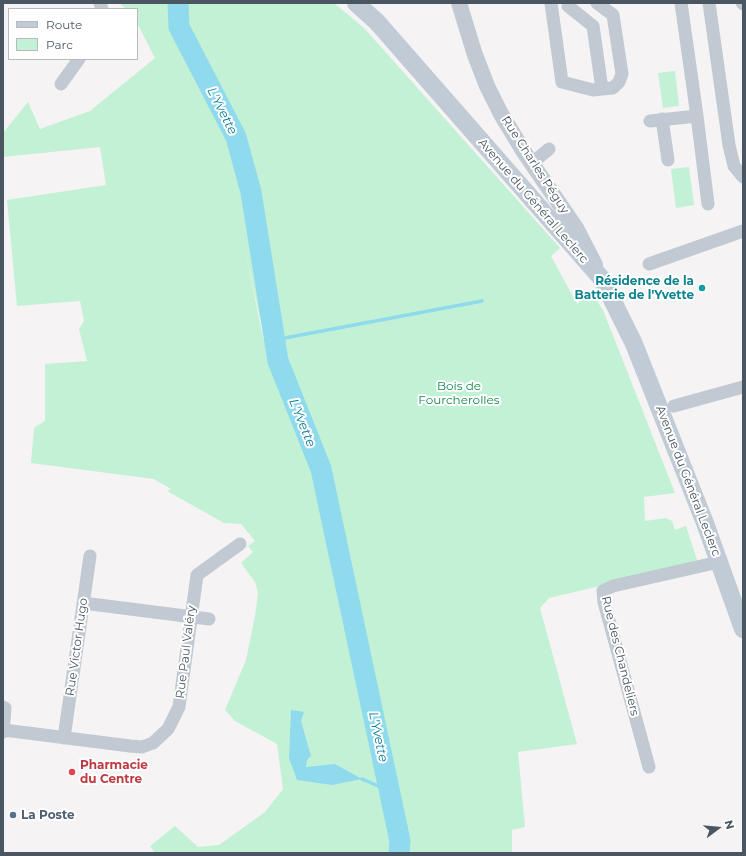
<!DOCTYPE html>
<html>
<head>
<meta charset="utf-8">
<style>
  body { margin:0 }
  #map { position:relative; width:746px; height:856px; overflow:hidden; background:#f5f3f3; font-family:Montserrat,sans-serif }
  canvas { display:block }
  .frame { position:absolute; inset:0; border:4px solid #4a5661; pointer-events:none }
  .legend { position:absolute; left:8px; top:8px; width:130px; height:52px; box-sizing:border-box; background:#fff; border:1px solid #b7bbc0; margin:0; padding:5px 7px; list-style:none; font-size:12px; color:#4a5661 }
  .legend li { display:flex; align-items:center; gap:8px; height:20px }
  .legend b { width:20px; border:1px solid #b7bbc0 }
  .north { position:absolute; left:698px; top:808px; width:40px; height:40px; -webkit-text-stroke:3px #fff; paint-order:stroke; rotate:74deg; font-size:11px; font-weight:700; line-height:16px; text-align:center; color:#4a5661 }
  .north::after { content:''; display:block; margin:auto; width:14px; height:18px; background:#4a5661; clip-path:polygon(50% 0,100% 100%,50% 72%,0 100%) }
</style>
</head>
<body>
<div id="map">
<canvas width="746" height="856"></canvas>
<div class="frame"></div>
<ul class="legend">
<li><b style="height:5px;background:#c1cbd6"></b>Route</li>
<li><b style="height:11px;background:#c3f1d5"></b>Parc</li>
</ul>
<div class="north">N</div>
</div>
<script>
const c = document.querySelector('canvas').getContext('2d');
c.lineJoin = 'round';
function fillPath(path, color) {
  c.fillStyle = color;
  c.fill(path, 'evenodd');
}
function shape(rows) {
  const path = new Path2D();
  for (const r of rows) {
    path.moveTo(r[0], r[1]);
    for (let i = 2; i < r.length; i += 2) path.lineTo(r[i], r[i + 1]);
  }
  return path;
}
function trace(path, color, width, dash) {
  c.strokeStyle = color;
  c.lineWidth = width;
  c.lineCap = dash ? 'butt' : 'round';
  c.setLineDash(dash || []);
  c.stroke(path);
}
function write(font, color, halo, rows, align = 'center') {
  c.font = font + ' Montserrat,sans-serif';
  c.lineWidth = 4;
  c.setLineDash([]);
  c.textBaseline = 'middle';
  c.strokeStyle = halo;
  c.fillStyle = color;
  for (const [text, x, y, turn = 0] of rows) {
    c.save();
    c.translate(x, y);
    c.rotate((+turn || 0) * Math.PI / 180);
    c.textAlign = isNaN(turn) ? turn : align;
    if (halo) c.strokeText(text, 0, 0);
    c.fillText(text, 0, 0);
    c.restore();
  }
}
const green = shape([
  [119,3,334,3,365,29,560,248,551,256,577,304,591,292,603,310,675,493,644,497,645,521,666,518,672,521,675,530,686,526,698,563,549,598,540,608,577,744,518,752,525,827,512,830,512,853,155,853,150,846,175,826,198,847,219,845,265,812,283,789,277,744,235,721,225,710,246,660,255,616,258,593,255,582,241,563,253,552,248,546,255,541,241,524,224,523,167,491,171,489,154,479,31,463,34,428,45,421,45,364,87,361,79,329,84,321,80,301,17,306,7,200,106,185,100,147,3,157,3,133,28,102,40,129,90,111,155,58,137,23,137,9,126,9],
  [245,249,270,365,261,328],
  [675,71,679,106,663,108,658,73],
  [689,167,694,205,676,208,671,169]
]);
const water = shape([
  [291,710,304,712,301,721,311,756,307,760,306,767,335,764,362,779,332,785,297,780,289,758]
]);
const stream = shape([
  [274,340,482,301],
  [362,779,390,791]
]);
const river = shape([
  [178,3,179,27,236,137,251,192,278,361,321,469,400,841,399,853]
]);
const minor = shape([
  [100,3,102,9],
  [551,3,562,82,593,90,602,89],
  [709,3,729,145,734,166,743,177],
  [742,3,743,4],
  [568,6,593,26,602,89,613,88,619,82,622,74,613,15,597,3],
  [61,84,79,59],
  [697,116,708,204],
  [662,119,668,160],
  [650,121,697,116,681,3],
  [531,164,549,149],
  [649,264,743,231],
  [674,406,743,387],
  [83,603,209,619],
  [3,707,5,708,3,732],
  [4,730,130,746,142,747,153,743,168,729,179,707,197,575,240,544],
  [64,738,90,556],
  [649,767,604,602,603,591,613,586,719,562]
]);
const tertiary = shape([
  [459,3,475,55,487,86,501,114,524,152,576,228,595,265]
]);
const secondary = shape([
  [356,3,377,22,602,279,634,344,705,523,743,629]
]);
const markers = [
  [702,288,4,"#0f9aa8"],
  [72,772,4,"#e0444e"],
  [13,815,4,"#5c6f8a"]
];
const streetNames = [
  ["Rue Charles Péguy",535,165,57],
  ["Avenue du Général Leclerc",533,201,49],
  ["Avenue du Général Leclerc",688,481,69],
  ["Rue Victor Hugo",77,647,-82],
  ["Rue Paul Valéry",186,652,-83],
  ["Rue des Chandeliers",620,656,76]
];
const cultureNames = [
  ["Résidence de la",694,281],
  ["Batterie de l'Yvette",694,295]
];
const parkNames = [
  ["Bois de",459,386],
  ["Fourcherolles",459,400]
];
const healthNames = [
  ["Pharmacie",80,765],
  ["du Centre",80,779]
];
const serviceNames = [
  ["La Poste",21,815]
];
const waterNames = [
  ["L'Yvette",222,111,63],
  ["L'Yvette",302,423,68],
  ["L'Yvette",378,737,78]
];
fillPath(green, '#c3f1d5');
fillPath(water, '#90daee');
trace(stream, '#90daee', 3.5);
trace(river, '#90daee', 21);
trace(minor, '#c1cad2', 13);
trace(tertiary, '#c1cad2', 16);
trace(secondary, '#c1cbd6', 18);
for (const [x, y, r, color] of markers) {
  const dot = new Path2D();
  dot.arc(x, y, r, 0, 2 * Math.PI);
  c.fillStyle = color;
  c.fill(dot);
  trace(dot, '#fff', 1.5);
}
write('12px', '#4a5661', '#fff', streetNames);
write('bold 12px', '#0d838f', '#fff', cultureNames, 'right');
write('12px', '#17864f', '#fff', parkNames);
write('bold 12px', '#be3a42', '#fff', healthNames, 'left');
write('bold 12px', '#4e5e75', '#fff', serviceNames, 'left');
write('italic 13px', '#0c7c9b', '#fff', waterNames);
</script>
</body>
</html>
